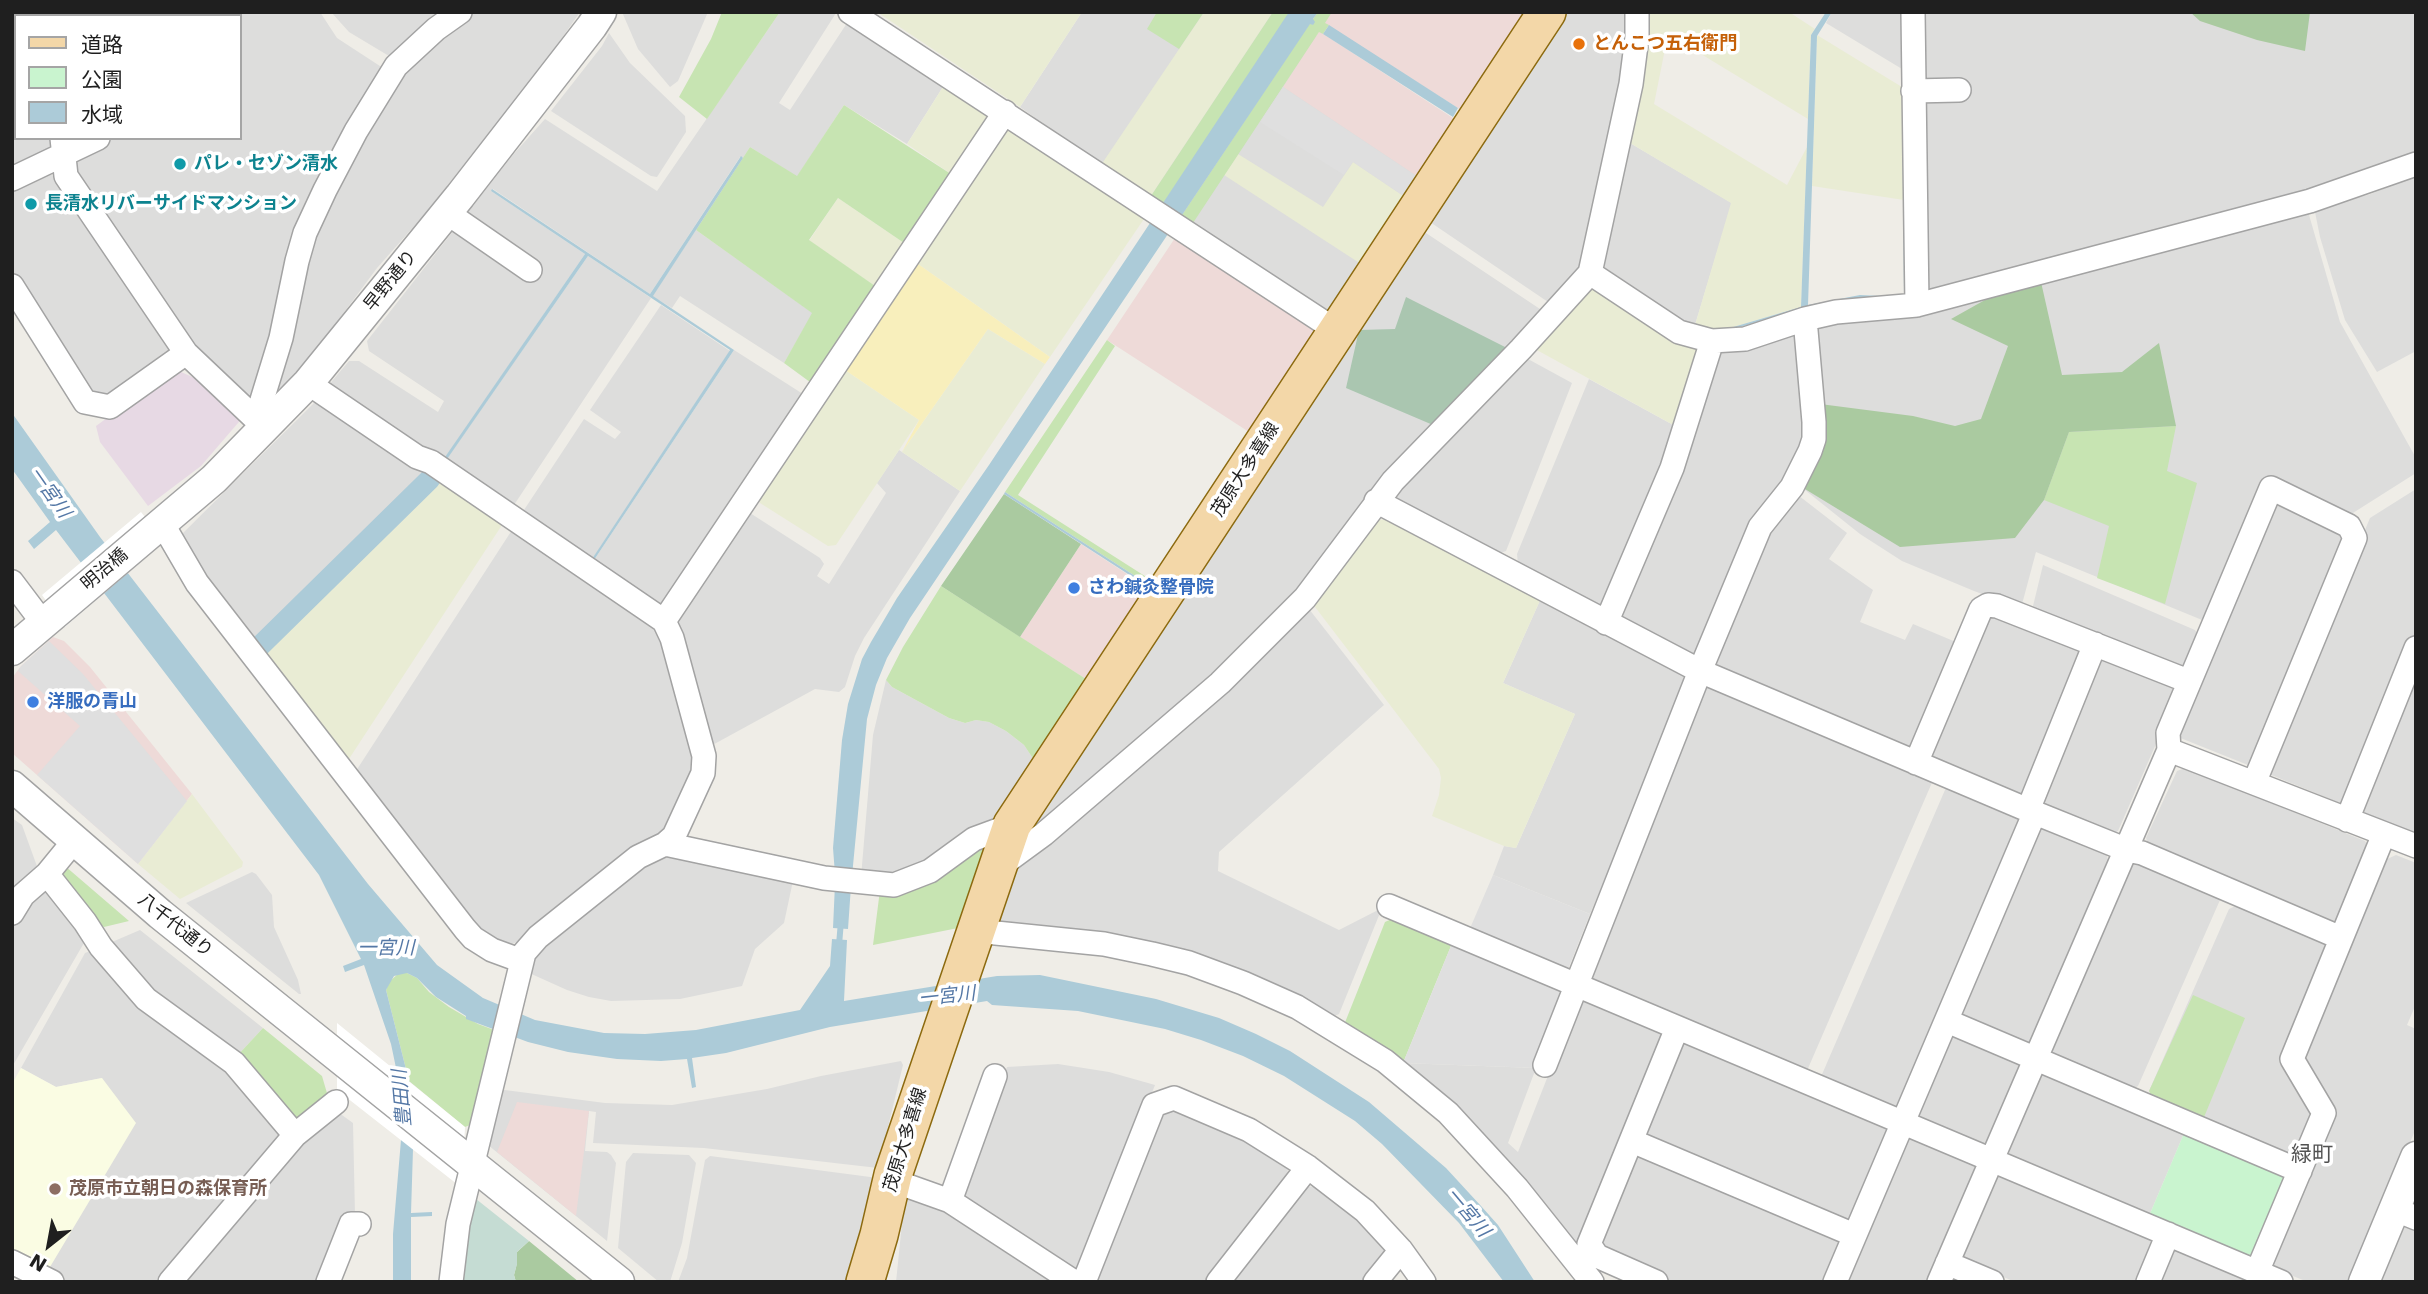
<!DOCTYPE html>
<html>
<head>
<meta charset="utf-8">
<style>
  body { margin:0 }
  #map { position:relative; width:2428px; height:1294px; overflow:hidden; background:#efede7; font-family:"DejaVu Sans","Noto Sans JP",sans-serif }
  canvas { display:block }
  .frame { position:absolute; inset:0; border:14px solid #1f1f1f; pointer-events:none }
  .legend { position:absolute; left:14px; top:14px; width:228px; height:126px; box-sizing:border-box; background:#fff; border:2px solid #a5a5a5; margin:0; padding:9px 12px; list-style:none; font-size:21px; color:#1f1f1f }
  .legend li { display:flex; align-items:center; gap:14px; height:35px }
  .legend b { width:35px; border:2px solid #a5a5a5 }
  .north { position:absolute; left:14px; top:1210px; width:70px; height:70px; -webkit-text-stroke:5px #fff; paint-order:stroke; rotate:211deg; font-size:19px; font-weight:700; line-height:28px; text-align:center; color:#1f1f1f }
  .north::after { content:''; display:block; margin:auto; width:24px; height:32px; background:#1f1f1f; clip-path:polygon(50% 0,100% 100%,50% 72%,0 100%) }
</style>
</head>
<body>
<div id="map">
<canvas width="2428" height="1294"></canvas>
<div class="frame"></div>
<ul class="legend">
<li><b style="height:9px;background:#f3d7a8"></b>道路</li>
<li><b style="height:19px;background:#c9f4cf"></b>公園</li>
<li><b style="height:19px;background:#accbd8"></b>水域</li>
</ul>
<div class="north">N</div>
</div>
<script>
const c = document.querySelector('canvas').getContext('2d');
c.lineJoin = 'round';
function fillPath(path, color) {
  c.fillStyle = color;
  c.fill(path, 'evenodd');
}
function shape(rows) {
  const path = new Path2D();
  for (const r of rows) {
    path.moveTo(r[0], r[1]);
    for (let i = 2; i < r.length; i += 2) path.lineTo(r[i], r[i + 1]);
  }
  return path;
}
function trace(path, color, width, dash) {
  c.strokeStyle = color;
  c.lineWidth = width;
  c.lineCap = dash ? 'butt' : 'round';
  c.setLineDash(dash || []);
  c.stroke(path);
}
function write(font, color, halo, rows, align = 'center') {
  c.font = font + ' "DejaVu Sans","Noto Sans JP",sans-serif';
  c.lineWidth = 7;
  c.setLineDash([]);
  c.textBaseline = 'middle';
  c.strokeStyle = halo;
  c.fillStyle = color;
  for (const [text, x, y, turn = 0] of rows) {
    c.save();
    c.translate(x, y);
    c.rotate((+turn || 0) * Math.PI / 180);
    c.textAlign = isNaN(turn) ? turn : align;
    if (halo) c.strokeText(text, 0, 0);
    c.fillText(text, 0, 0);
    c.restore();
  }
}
const residential = shape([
  [12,12,125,12,127,16,16,16,16,28,12,21],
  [144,12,320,12,337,38,386,70,340,145,251,403,192,344,72,172,78,155,114,138,240,138,240,16,146,16],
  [331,12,443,12,394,59,349,32],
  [476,12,580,12,546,61,424,215,377,268,299,373,279,389,272,379,326,198,400,71,465,16],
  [622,12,708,12,678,81,670,87,638,49],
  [780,12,836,13,779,103,790,110,849,20,946,82,907,144,844,105,797,177,750,147,743,158,740,157,650,294,493,189,491,191,585,254,444,460,445,461,588,256,651,298,514,505,327,387,349,361,359,361,438,412,444,401,369,351,367,341,512,156,545,119,657,191],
  [1082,12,1289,12,1161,206,1031,122,1034,117,1020,107],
  [1563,12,1629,12,1622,82,1580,276,1551,304,1427,220],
  [1832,12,1908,12,1907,72,1826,23],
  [1916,12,2416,12,2416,161,1922,297],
  [1304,28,1453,122,1326,315,1179,218],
  [609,33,630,63,685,116,686,132,657,177,651,176,551,111,602,46],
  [12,51,16,58,16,138,55,138,48,152,12,170],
  [1630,143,1732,203,1695,325,1684,326,1610,278,1599,256],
  [45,172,62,180,170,341,167,357,108,397,94,394,68,359,12,270,12,187],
  [2416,176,2416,351,2377,372,2345,320,2320,237,2314,207,2368,195],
  [2307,208,2340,322,2416,458,2416,473,2345,518,2268,479,2207,622,2036,552,2021,608,1974,591,1902,561,1860,534,1800,486,1810,323,1915,314,1967,304],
  [1420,229,1543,311,1305,590,1270,616,1207,680,1035,831,1027,829],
  [696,230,813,313,784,363,680,296,672,308,652,296],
  [661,305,730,351,589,564,522,513,584,419,615,439,621,432,590,410],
  [1800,329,1810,426,1699,653,1694,655,1624,619,1620,608,1718,349],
  [734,350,803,394,662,609,592,563],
  [1528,359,1572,383,1506,551,1497,554,1390,499],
  [1589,379,1677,427,1608,602,1599,607,1518,564,1517,554],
  [317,400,437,472,256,649,177,539],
  [899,450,960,491,864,638,855,656,845,687,839,692,815,689,707,748,675,627,680,606,750,513,820,558,824,564,817,576,829,584,886,493,877,483],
  [2416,489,2416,635,2348,801,2340,803,2264,772,2370,518],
  [1794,492,1847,533,1829,559,1873,590,1860,622,1905,640,1913,624,1963,645,1912,753,1709,666,1766,525],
  [2271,501,2345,533,2253,767,2178,737],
  [512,530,660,630,699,763,669,832,521,940,506,947,477,933,354,774],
  [2043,565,2195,630,2200,639,2187,669,2037,614,2033,606],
  [1542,596,1688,671,1689,679,1590,914,1493,875,1504,846,1516,848,1575,714,1503,683],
  [1309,609,1384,705,1219,852,1218,871,1339,930,1382,908,1339,1014,1325,1020,1255,984,992,930,1001,893,1019,864,1219,697,1261,659],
  [1994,610,2087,644,2028,791,2020,798,1935,761,1928,751,1986,615],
  [2099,649,2180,689,2118,831,2110,835,2044,808,2038,798],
  [2416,667,2416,835,2364,814,2361,804],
  [1705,679,1934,778,1806,1073,1583,981],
  [886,680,892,687,949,718,965,723,976,720,989,722,1006,731,1024,745,1034,760,1031,762,1035,768,998,814,927,867,898,880,861,877,873,735],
  [2185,768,2365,841,2370,850,2340,921,2331,925,2149,848,2146,838,2177,771],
  [1948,783,2024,815,1898,1109,1820,1079],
  [12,818,22,825,38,869,12,902],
  [2044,824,2104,848,2109,862,2031,1042,2023,1046,1960,1019,1956,1009,2035,827],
  [660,853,794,876,784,923,755,949,742,986,680,999,611,1001,589,997,567,990,527,972,534,952],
  [2396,855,2416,863,2416,1004,2407,1025,2416,1029,2416,1128,2353,1282,2308,1282,2273,1268,2270,1261,2335,1113,2300,1060,2385,860],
  [2142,858,2212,888,2220,900,2138,1086,2127,1092,2051,1058,2047,1050,2126,866],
  [252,872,256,874,272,895,274,927,298,980,301,994,299,994,186,903],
  [45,886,88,936,12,1067,12,925,33,891],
  [2242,903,2325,937,2331,950,2279,1061,2315,1115,2300,1153,2291,1158,2156,1104,2149,1091,2229,909],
  [140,930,263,1028,236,1057,149,995,105,945],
  [93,950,228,1067,287,1134,162,1282,64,1282,47,1272,102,1078,56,1087,21,1068,85,953],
  [1579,997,1670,1036,1578,1247,1403,1063,1536,1068,1508,1143,1518,1152],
  [1954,1031,2019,1060,2022,1068,1989,1142,1981,1145,1916,1119],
  [1680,1040,1884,1124,1889,1136,1854,1222,1843,1225,1640,1138],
  [901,1061,903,1065,878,1168,704,1148,593,1143,596,1112,589,1111,585,1151,607,1152,611,1155,616,1163,607,1241,483,1141,497,1089,605,1103,672,1105,767,1089,821,1076],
  [1058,1064,1109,1072,1155,1085,1082,1268,1071,1271,967,1200,963,1188,1007,1067],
  [2044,1072,2185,1131,2149,1216,2009,1155,2006,1147,2036,1076],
  [1173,1108,1246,1141,1288,1167,1287,1179,1205,1282,1093,1282,1162,1113],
  [335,1110,353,1123,355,1215,322,1282,178,1282,248,1196],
  [1918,1137,1975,1161,1979,1168,1930,1282,1843,1282,1902,1142],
  [1638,1149,1844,1243,1827,1282,1673,1282,1606,1254,1597,1242],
  [633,1153,689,1155,696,1163,682,1243,670,1282,659,1282,618,1248,626,1162],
  [710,1156,878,1178,845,1282,678,1282,687,1258,705,1160],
  [2001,1169,2155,1236,2143,1282,2015,1282,1958,1257,1993,1173],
  [1304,1186,1316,1187,1358,1218,1385,1247,1385,1258,1366,1282,1229,1282],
  [905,1194,948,1210,1061,1282,896,1282],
  [2410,1223,2416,1225,2416,1282,2378,1282,2401,1227],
  [2178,1245,2265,1282,2154,1282,2168,1249]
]);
const commercial = shape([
  [1314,12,1526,12,1461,110,1312,16],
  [1319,31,1456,120,1418,177,1283,87],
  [1177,235,1319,328,1249,432,1107,340],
  [1081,544,1147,587,1086,679,1020,637],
  [53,637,64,641,90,667,192,794,138,864,12,753,12,678,21,666],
  [517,1102,589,1111,576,1216,497,1152]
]);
const industrial = shape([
  [174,369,211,385,244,416,201,466,148,506,100,442,96,426]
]);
const education = shape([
  [21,1068,56,1087,102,1078,136,1123,47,1272,12,1254,12,1084]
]);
const farmland = shape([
  [877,12,1082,12,1020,107],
  [1204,12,1273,12,1149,199,1099,168],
  [1644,12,1789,12,1815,29,1811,35,1808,119,1668,34,1654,104,1787,185,1807,147,1801,307,1730,328,1709,329,1695,325,1731,203,1630,143],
  [1817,35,1902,87,1904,200,1812,186],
  [946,82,993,115,954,176,907,144],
  [1006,120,1146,216,1050,357,911,259],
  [1238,154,1323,207,1353,162,1405,197,1361,264,1224,175],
  [838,198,907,245,878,288,809,241],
  [1588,285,1703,346,1677,427,1535,349],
  [988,329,1045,364,960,491,902,452],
  [839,366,919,420,836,545,828,546,760,503,754,493],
  [437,472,501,514,502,525,345,765,256,649],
  [1392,519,1542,596,1503,683,1575,714,1516,848,1504,846,1432,816,1439,795,1441,778,1439,769,1312,603,1375,520],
  [192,794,243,862,242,867,180,899,138,864]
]);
const grass = shape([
  [722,12,780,12,707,119,679,97,711,39],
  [1157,12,1204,12,1179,49,1147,29],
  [1273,12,1292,12,1161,207,1149,199],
  [1318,12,1332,12,1325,23,1329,25,1323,34,1319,32,1191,226,1180,218,1310,23,1313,25,1313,19],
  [844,105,954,176,907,245,838,198,809,240,878,288,814,385,784,363,812,313,696,230,750,147,797,176],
  [1107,340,1115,346,1018,495,1151,580,1147,587,1146,583,1005,492],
  [2176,426,2167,471,2197,483,2165,604,2097,578,2109,526,2044,500,2069,432],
  [941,586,1086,679,1034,760,1024,745,1006,731,989,722,976,720,965,723,949,718,892,687,886,680,903,647],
  [991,840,958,928,873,945,880,890],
  [65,866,129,921,104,927,86,913,58,875],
  [1396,917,1453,941,1403,1063,1342,1030,1385,922],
  [399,973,407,973,417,978,429,992,449,1007,478,1024,497,1031,475,1123,465,1127,409,1081,386,990,389,982],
  [2193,995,2245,1018,2202,1122,2156,1104,2149,1091],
  [263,1028,322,1076,329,1100,300,1125,236,1057]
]);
const forest = shape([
  [2190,12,2310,12,2305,51,2257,40,2200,21],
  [2041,282,2062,375,2122,372,2159,343,2176,426,2069,432,2044,500,2015,538,1900,547,1800,486,1820,404,1913,416,1955,426,1981,419,2008,346,1951,319,1992,296],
  [1004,494,1081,544,1020,637,941,586],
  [529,1241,579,1282,516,1282,514,1275,517,1263,517,1252]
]);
const wetland = shape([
  [471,1195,529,1241,517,1252,517,1264,514,1275,516,1282,455,1282]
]);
const sand = shape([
  [911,259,1050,357,1045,364,988,329,902,452,919,420,839,366]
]);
const cemetery = shape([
  [1406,297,1507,348,1433,425,1346,388,1359,330,1395,329]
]);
const park = shape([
  [2185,1131,2284,1172,2287,1181,2256,1254,2250,1258,2149,1216]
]);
const parking = shape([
  [1283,87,1418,177,1405,197,1353,162,1344,175,1260,122],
  [49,641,83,674,187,801,138,864,37,775,80,726,18,671,21,666],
  [1493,875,1590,914,1569,967,1562,972,1468,933],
  [1453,941,1558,986,1561,995,1536,1068,1403,1063]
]);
const water = shape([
  [1289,12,1318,12,1313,19,1315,22,1313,25,1310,24,1180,218,1161,206],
  [1826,12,1832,12,1817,36,1808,305,1860,295,1904,297,1902,87,1905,88,1906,299,1861,297,1719,332,1695,325,1714,330,1730,328,1801,307,1811,35],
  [1329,25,1458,108,1453,117,1323,34],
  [741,156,743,158,653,296,734,350,592,563,590,562,730,350,588,256,445,462,443,460,585,254,491,191,492,189,650,294],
  [1152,220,1170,231,910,618,887,658,876,685,867,719,852,876,835,874,833,848,842,740,848,704,862,659,871,642,897,598,989,465],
  [12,413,100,537,368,884,437,965,483,998,535,1020,604,1033,645,1034,696,1030,800,1010,830,966,832,939,847,940,844,1001,997,976,1040,975,1156,999,1219,1018,1256,1034,1290,1051,1369,1102,1446,1168,1481,1206,1498,1225,1535,1282,1504,1282,1459,1223,1382,1144,1355,1121,1284,1076,1243,1056,1201,1040,1165,1029,1078,1011,992,1005,987,1001,830,1027,726,1053,692,1058,696,1087,692,1088,687,1059,661,1061,617,1059,568,1052,528,1042,466,1019,466,1016,436,997,417,978,407,973,394,976,386,990,409,1081,413,1149,411,1213,432,1212,432,1216,411,1217,411,1282,393,1282,393,1234,401,1140,400,1087,391,1044,364,965,345,972,343,966,361,959,319,875,56,530,34,549,28,541,50,522,12,469],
  [1005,492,1146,583,1145,585,1004,494],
  [835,884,851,886,848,929,833,928]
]);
const pier = shape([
  [141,512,164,542,65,627,42,595],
  [337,1023,465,1127,462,1188,337,1090]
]);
const stream = shape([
  [839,945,841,921]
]);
const canal = shape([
  [260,646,430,479]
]);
const minor = shape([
  [136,12,138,16],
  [850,12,1337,331],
  [1913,12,1917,305],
  [12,36,16,43],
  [1913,91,1959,90],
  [62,138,66,176,186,353,263,426],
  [12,179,98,138],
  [446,212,530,270],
  [1590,273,1679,332,1712,341,1745,339,1805,319,1836,312,1917,305,2310,201,2416,164],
  [12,286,85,402,110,407,186,353],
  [308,383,417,457,431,462,664,621,672,638,704,756,703,773,674,836,665,844,638,857,538,937,524,953,458,1224,451,1282],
  [263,426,262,400,281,338,297,261,305,233,325,190,356,131,396,66,436,29,460,12],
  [1376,501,1700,671,2028,810,2127,850,2142,853,2341,938],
  [162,523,197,583,465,929,473,938,492,950,522,961],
  [12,582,43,623],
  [664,621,1005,112],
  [1606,623,1672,468,1712,341],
  [2169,750,2416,846],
  [1916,763,1981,609,1988,605,1997,606,2188,681],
  [2028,810,2095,644],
  [2347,820,2416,648],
  [665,844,824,878,894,885,930,871,974,839,1012,825],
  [999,867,1044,834,1220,683,1305,598,1393,481,1521,349,1590,273,1631,84,1637,37,1637,12],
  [47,874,85,922,101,947,146,999,234,1063,295,1135],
  [1389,906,2281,1282],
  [12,913,23,895,47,874,74,841],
  [976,931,1104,944,1152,954,1189,963,1243,983,1297,1007,1385,1061,1448,1113,1517,1188,1592,1282],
  [1947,1021,2300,1171],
  [1545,1065,1700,671,1760,527,1792,487,1810,451,1814,439,1814,422,1805,319],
  [1632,1141,1854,1235],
  [891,1180,950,1201,1074,1282],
  [950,1201,995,1076],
  [2394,1209,2416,1218],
  [12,1262,52,1282],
  [1947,1263,1992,1282],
  [2257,1272,2324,1113,2292,1059,2384,834],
  [170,1282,295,1135,336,1102],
  [328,1282,351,1224,359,1224],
  [1084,1282,1154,1105,1174,1098,1249,1130,1308,1167,1365,1211,1401,1250,1424,1282],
  [1218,1282,1308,1167],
  [1375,1282,1401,1250],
  [1656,1282,1597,1256,1589,1244,1677,1028],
  [1835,1282,2035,812],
  [1939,1282,2169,750,2168,733,2271,488,2349,526,2355,538,2254,783],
  [2148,1282,2168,1234]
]);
const tertiary = shape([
  [12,650,214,479,308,383,460,196,592,26,601,12],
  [12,786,160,914,619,1282],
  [2364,1282,2416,1157]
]);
const primary = shape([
  [865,1282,879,1235,893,1175,1012,825,1547,12]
]);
const markers = [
  [1579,44,7,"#e8710a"],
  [180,164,7,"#0f9aa8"],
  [31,204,7,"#0f9aa8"],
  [1074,588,7,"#3f7fe0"],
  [33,702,7,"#3f7fe0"],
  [55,1189,7,"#8d6e63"]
];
const foodNames = [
  ["とんこつ五右衛門",1593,44]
];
const cultureNames = [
  ["パレ・セゾン清水",194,164],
  ["長清水リバーサイドマンション",45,204]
];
const streetNames = [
  ["早野通り",391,281,-51],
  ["茂原大多喜線",1246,470,-57],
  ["明治橋",105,570,-40],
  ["八千代通り",175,926,39],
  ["茂原大多喜線",906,1140,-73]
];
const shopNames = [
  ["さわ鍼灸整骨院",1088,588],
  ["洋服の青山",47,702]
];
const educationNames = [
  ["茂原市立朝日の森保育所",69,1189]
];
const waterNames = [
  ["一宮川",49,493,55],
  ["一宮川",386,949],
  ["一宮川",947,997,-6],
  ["豊田川",403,1098,-95],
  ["一宮川",1467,1213,50]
];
const quarterNames = [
  ["緑町",2312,1156]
];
fillPath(residential, '#dddddc');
fillPath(commercial, '#eedad8');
fillPath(industrial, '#e7d9e4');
fillPath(education, '#fafce3');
fillPath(farmland, '#e9ecd4');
fillPath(grass, '#c7e4b2');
fillPath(forest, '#aacaa0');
fillPath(wetland, '#c5dcd3');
fillPath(sand, '#f8efbc');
fillPath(cemetery, '#aac6b0');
fillPath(park, '#c9f4cf');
fillPath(parking, '#dfdfdf');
fillPath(water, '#accbd8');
fillPath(pier, '#fff');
trace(stream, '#accbd8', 6);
trace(canal, '#accbd8', 21);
trace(minor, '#a3a3a3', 26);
trace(tertiary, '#a3a3a3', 33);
trace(primary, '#8c6a0f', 40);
trace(minor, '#fff', 23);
trace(tertiary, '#fff', 30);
trace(primary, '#f3d7a8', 37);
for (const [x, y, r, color] of markers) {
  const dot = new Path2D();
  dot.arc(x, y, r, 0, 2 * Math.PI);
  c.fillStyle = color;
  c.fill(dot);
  trace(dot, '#fff', 2.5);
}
write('bold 18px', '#c56008', '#fff', foodNames, 'left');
write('bold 18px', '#0d838f', '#fff', cultureNames, 'left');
write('18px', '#1f1f1f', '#fff', streetNames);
write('bold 18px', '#366cbe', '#fff', shopNames, 'left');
write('bold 18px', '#785e54', '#fff', educationNames, 'left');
write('italic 19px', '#5578a6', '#fff', waterNames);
write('21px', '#525252', '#fff', quarterNames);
</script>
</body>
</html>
